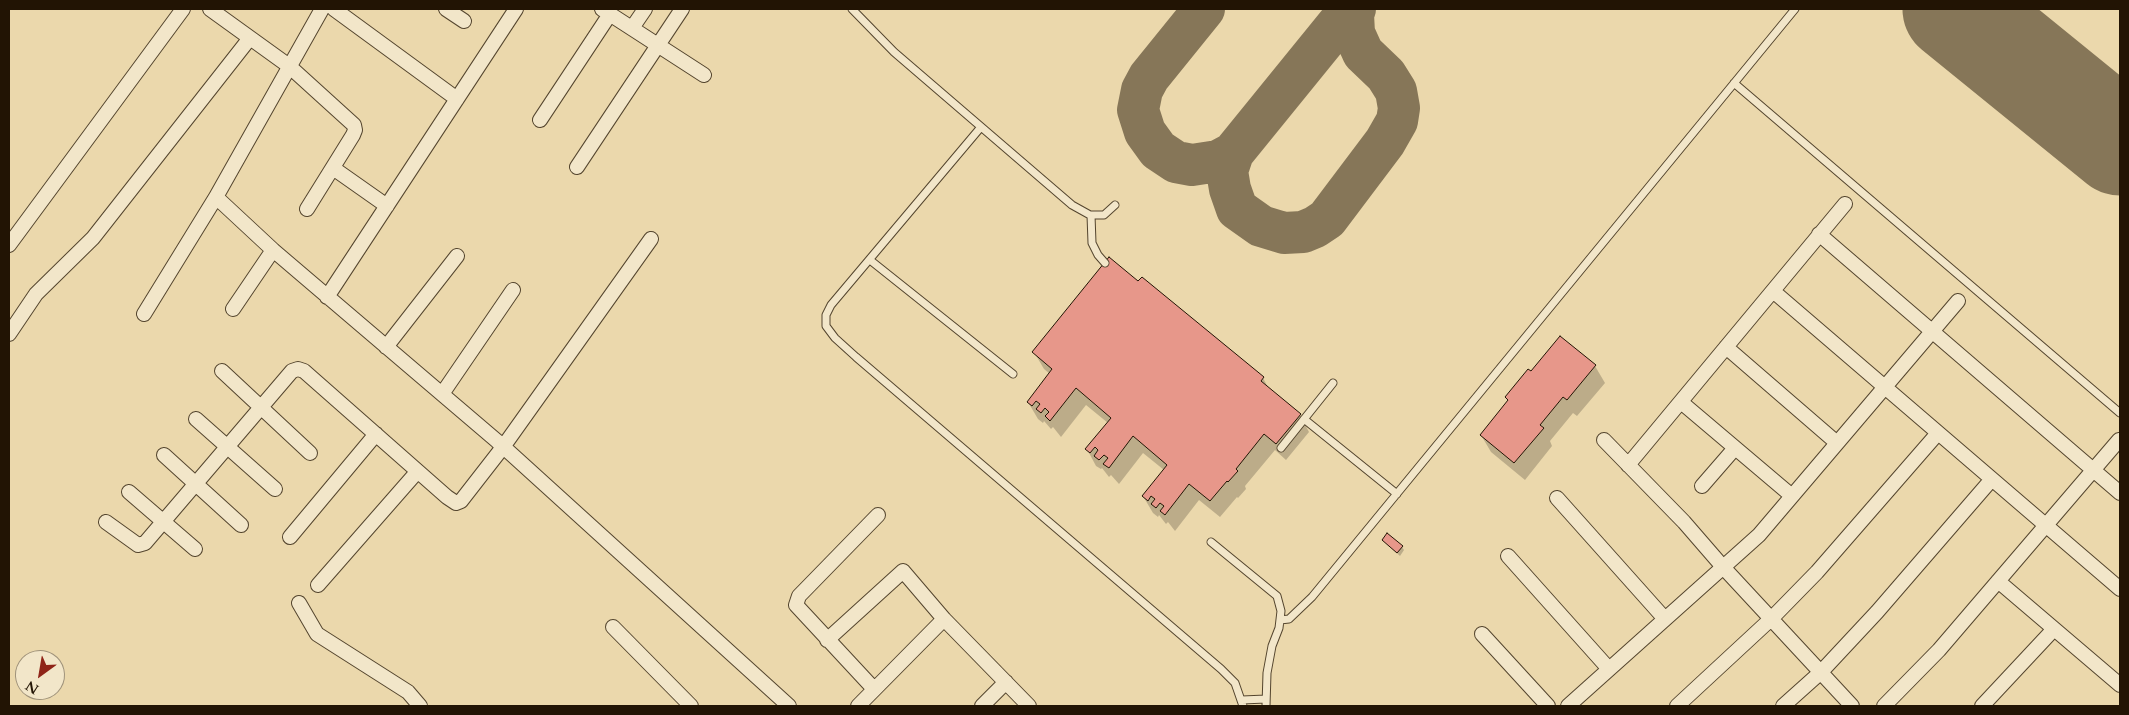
<!DOCTYPE html>
<html>
<head>
<meta charset="utf-8">
<style>
  body { margin:0 }
  #map { position:relative; width:2129px; height:715px; overflow:hidden; background:#ebd8ac; font-family:Cardo,serif }
  canvas { display:block }
  .frame { position:absolute; inset:0; border:10px solid #221404; pointer-events:none }
  .north { position:absolute; left:15px; top:650px; width:50px; height:50px; box-sizing:border-box; background:#f2e6c9; border:1px solid #9f927a; border-radius:50%; rotate:212deg; font-size:14px; font-weight:700; line-height:20px; text-align:center; color:#221404 }
  .north::after { content:''; display:block; margin:auto; width:18px; height:22px; background:#8f2418; clip-path:polygon(50% 0,100% 100%,50% 72%,0 100%) }
</style>
</head>
<body>
<div id="map">
<canvas width="2129" height="715"></canvas>
<div class="frame"></div>
<div class="north">N</div>
</div>
<script>
const c = document.querySelector('canvas').getContext('2d');
c.lineJoin = 'round';
function fillPath(path, color) {
  c.fillStyle = color;
  c.fill(path, 'evenodd');
}
function shape(rows) {
  const path = new Path2D();
  for (const r of rows) {
    path.moveTo(r[0], r[1]);
    for (let i = 2; i < r.length; i += 2) path.lineTo(r[i], r[i + 1]);
  }
  return path;
}
function trace(path, color, width, dash) {
  c.strokeStyle = color;
  c.lineWidth = width;
  c.lineCap = dash ? 'butt' : 'round';
  c.setLineDash(dash || []);
  c.stroke(path);
}
const shadow = shape([
  [1034,352,1263,378,1269,389,1300,415,1309,432,1286,460,1275,450,1245,486,1246,489,1238,498,1237,497,1220,517,1199,500,1175,531,1168,522,1166,524,1159,515,1158,517,1153,513,1143,496,1164,470,1143,453,1119,484,1111,475,1109,477,1102,468,1101,469,1096,466,1087,449,1108,423,1086,405,1061,437,1053,427,1051,429,1044,421,1043,423,1038,419,1028,402,1050,374,1044,369],
  [1595,366,1605,383,1577,416,1573,413,1550,441,1552,446,1525,480,1491,452,1481,435,1509,402,1506,397,1531,373],
  [1383,540,1402,547,1404,550,1400,556]
]);
const taxiway = shape([
  [1204,9,1149,77,1142,90,1138,110,1145,132,1158,150,1176,162,1192,165,1218,161,1233,153],
  [1350,9,1233,153,1227,171,1230,189,1237,209,1261,226,1284,233,1303,232,1315,227,1327,219,1385,142,1397,121,1399,108,1396,91,1386,75,1363,53,1354,33,1353,14,1355,9]
]);
const runway = shape([
  [1955,9,2120,143]
]);
const building = shape([
  [1109,257,1138,281,1142,277,1264,377,1261,381,1301,414,1276,444,1264,434,1236,469,1238,471,1228,482,1227,481,1210,501,1189,484,1165,515,1160,511,1164,506,1160,503,1156,508,1151,504,1155,499,1151,496,1148,501,1142,496,1167,465,1133,436,1109,468,1103,464,1108,458,1104,455,1099,460,1094,456,1098,450,1095,447,1090,453,1085,449,1111,418,1076,388,1050,421,1045,416,1049,412,1045,408,1041,413,1036,409,1040,404,1036,401,1032,406,1027,402,1052,369,1032,352,1109,257],
  [1560,336,1596,365,1567,400,1563,397,1540,425,1544,428,1514,463,1480,435,1508,400,1505,397,1528,369,1531,371,1560,336],
  [1387,533,1403,546,1397,553,1382,540,1387,533]
]);
const service = shape([
  [852,9,894,52,1072,205,1090,215,1104,215,1115,205],
  [1734,83,2120,413],
  [981,127,831,305,826,315,826,326,835,338,856,357,1221,669,1235,683,1243,706],
  [1091,215,1092,243,1098,255,1105,263],
  [870,260,1013,374],
  [1304,419,1397,494],
  [1281,448,1333,383],
  [1211,542,1277,596,1281,611,1279,628,1272,646,1267,673,1266,706],
  [1280,620,1289,619,1312,597,1795,9],
  [1242,700,1266,699]
]);
const minor = shape([
  [210,9,289,66,354,125,355,130,353,135,307,209],
  [322,9,216,197,273,250,497,441,789,706],
  [334,9,457,99],
  [446,9,464,21],
  [602,9,704,75],
  [632,28,645,9],
  [540,120,610,14],
  [577,167,682,9],
  [333,168,387,206],
  [1819,234,2120,493],
  [9,245,183,9],
  [1773,291,2120,589],
  [327,297,516,9],
  [233,309,273,250],
  [144,314,216,197],
  [9,334,36,294,93,238,250,38],
  [386,347,457,256],
  [1726,347,1837,443],
  [222,371,310,453],
  [442,394,513,290],
  [1681,402,1792,496],
  [196,419,275,489],
  [1604,440,1684,522,1723,567,1852,706],
  [164,455,241,525],
  [1628,465,1845,204],
  [1702,486,1735,448],
  [129,492,195,549],
  [1557,498,1665,619],
  [106,522,138,545,145,543,292,371,298,369,304,371,447,497,456,503,461,501,503,447,651,239],
  [290,537,376,434],
  [1508,556,1609,669],
  [1998,581,2120,685],
  [318,585,417,472],
  [299,603,317,634,408,692,420,706],
  [613,627,691,706],
  [1482,634,1548,706],
  [827,640,903,571,944,619],
  [874,689,796,605,799,596,878,515],
  [858,706,944,619,1029,706],
  [982,706,1006,682],
  [1568,706,1759,535,1958,301],
  [1677,706,1772,618,1817,572,1938,433],
  [1783,706,1821,672,1877,612,1992,479],
  [1884,706,1939,650,2119,440],
  [1982,706,2054,629]
]);
fillPath(shadow, '#0003');
trace(taxiway, '#867658', 42);
trace(runway, '#867658', 105);
fillPath(building, '#e7978a');
trace(building, '#221404', 1);
trace(service, '#54452e', 9);
trace(minor, '#54452e', 16);
trace(service, '#f2e6c9', 7);
trace(minor, '#f2e6c9', 14);
</script>
</body>
</html>
